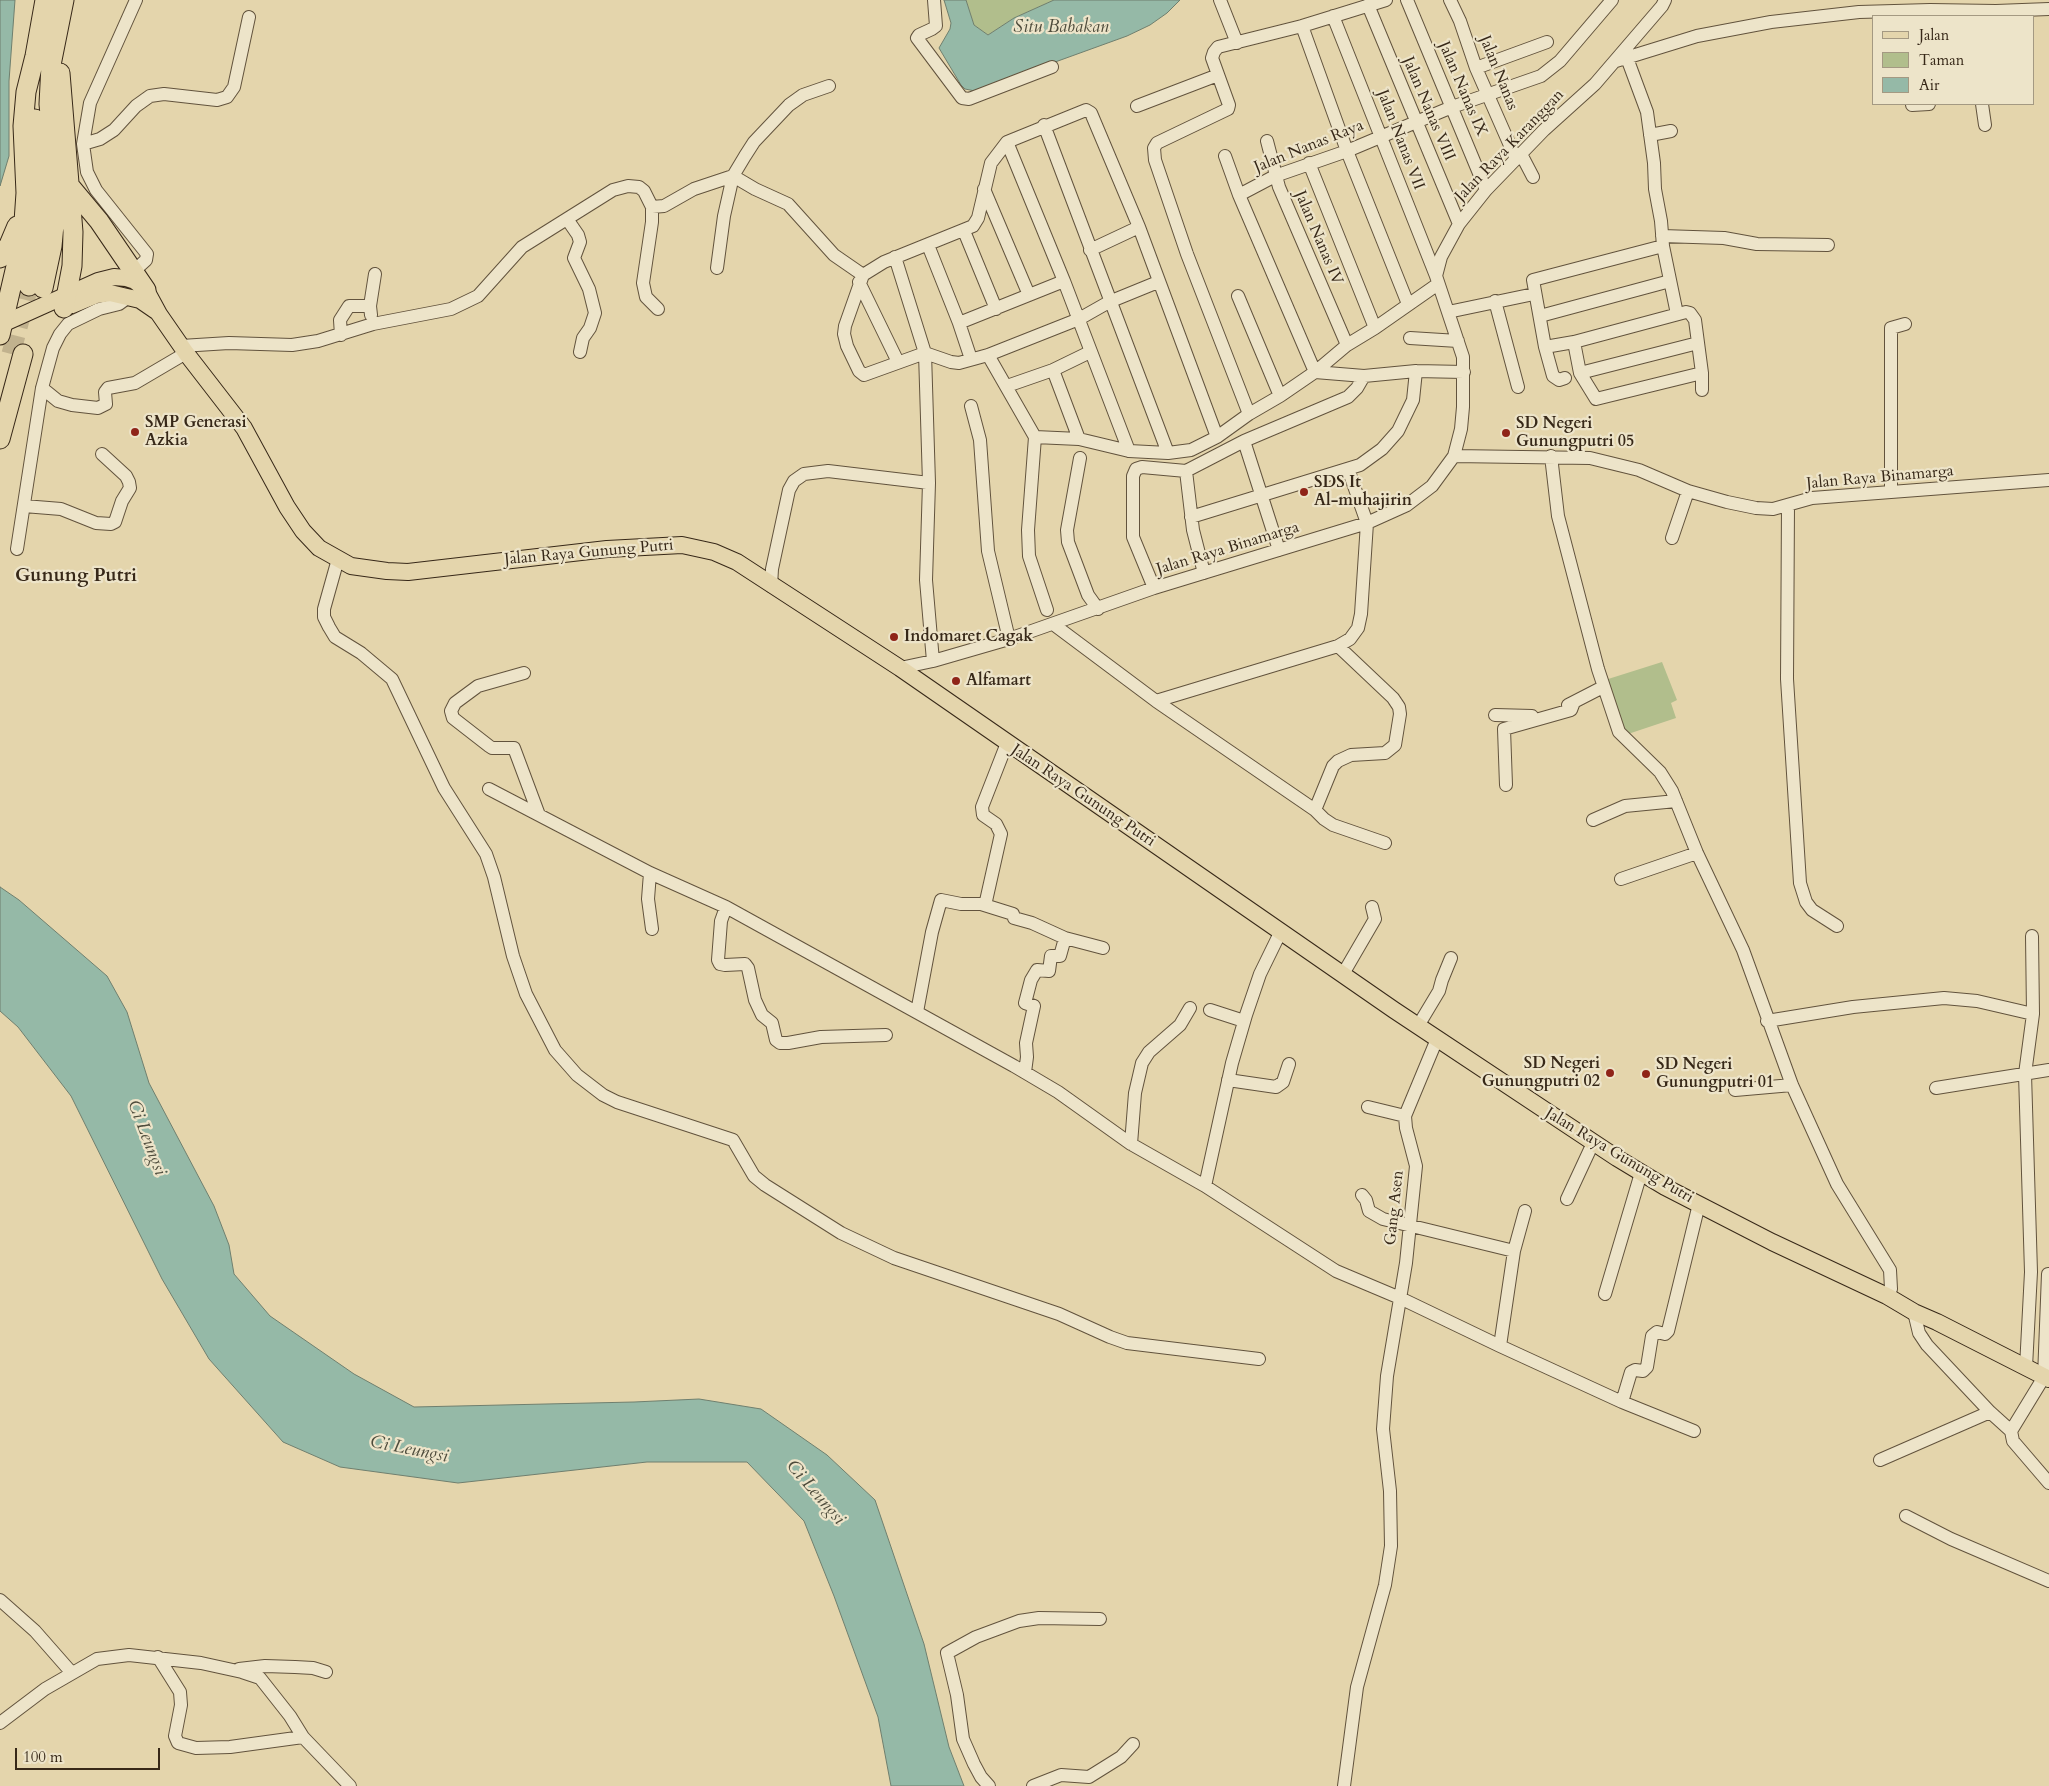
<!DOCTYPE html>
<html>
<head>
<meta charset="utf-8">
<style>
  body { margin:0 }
  #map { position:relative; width:2049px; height:1786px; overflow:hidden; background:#e4d5ac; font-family:Cardo,serif }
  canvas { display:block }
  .legend { position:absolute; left:1872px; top:15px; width:162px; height:90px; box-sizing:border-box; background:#ede4c9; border:1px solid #a49982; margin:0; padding:6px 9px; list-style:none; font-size:15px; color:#372818 }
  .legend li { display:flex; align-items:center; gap:10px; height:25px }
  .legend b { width:25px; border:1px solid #a49982 }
  .scale { position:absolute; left:15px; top:1748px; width:145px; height:22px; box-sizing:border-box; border:2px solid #372818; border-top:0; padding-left:6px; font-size:15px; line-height:18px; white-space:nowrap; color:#372818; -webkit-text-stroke:4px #ede4c9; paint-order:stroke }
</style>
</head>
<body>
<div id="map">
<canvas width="2049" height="1786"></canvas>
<ul class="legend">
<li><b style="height:6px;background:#e4d5ac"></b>Jalan</li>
<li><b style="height:14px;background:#b1be8c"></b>Taman</li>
<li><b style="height:14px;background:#95b9a7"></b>Air</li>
</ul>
<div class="scale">100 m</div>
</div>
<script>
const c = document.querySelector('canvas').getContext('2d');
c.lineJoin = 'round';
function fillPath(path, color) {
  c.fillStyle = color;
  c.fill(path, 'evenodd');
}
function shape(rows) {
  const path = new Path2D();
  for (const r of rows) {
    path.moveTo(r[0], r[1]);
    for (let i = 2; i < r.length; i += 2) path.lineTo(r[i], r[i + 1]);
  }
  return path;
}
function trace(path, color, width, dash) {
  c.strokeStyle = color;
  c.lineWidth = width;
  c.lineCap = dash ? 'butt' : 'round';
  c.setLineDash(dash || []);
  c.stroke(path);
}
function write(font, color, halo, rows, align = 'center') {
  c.font = font + ' Cardo,serif';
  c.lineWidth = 4.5;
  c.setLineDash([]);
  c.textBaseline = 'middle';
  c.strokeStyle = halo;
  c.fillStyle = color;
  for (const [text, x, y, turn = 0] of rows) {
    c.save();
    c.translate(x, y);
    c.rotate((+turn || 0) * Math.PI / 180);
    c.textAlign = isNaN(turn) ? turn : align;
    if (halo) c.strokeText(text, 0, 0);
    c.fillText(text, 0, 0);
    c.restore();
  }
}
const green = shape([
  [966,0,1054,0,1014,18,988,35,974,25],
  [1662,662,1677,700,1671,703,1676,718,1625,735,1605,680]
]);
const water = shape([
  [0,0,15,0,9,81,9,156,0,186,0,0],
  [944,0,966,0,974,25,988,35,1014,18,1054,0,1180,0,1167,13,1150,25,1127,36,975,91,965,89,961,85,939,48,950,29,951,23,944,0],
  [0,887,19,900,107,976,127,1012,149,1083,214,1206,229,1245,234,1274,270,1316,354,1374,414,1407,634,1402,699,1399,761,1409,827,1455,875,1500,924,1644,949,1747,964,1786,891,1786,878,1717,834,1596,804,1521,747,1462,647,1462,458,1483,340,1467,283,1442,209,1359,162,1279,71,1096,18,1027,0,1011,0,887]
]);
const highwayTunnel = shape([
  [11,354,29,286]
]);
const minor = shape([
  [934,0,936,26,932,29,919,35,917,38,962,98,969,99,1052,67],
  [1220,0,1237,43],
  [1407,0,1486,190],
  [1450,0,1460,21,1476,68,1516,159],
  [1368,5,1459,224],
  [1333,16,1436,276],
  [1302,26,1347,151,1408,304],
  [1627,58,1647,112,1654,163,1655,189,1661,221,1663,246,1677,314],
  [1616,61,1697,36,1771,22,1859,12,1930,10,1996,11,2049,9],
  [1476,68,1547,42],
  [1982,104,1985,125],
  [1912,105,1929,104],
  [1137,106,1218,75],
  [1044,125,1168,453],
  [1650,135,1671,131],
  [1267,141,1279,187,1347,345],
  [1007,142,1064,281,1129,451],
  [83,144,100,139,114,130,136,106,150,96,164,94,217,100,227,97,234,87,249,17],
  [1521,154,1533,177],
  [1225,156,1239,195,1315,372,1364,376,1416,371,1464,372],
  [1309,163,1375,328],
  [733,176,755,189,788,204,834,255,863,275],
  [984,189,1029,295],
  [1239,195,1275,176,1347,151,1452,107,1541,76,1560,61,1612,0],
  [652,207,664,206,694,189,733,176],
  [567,219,578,235,580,242,574,258,589,289,595,313,590,328,583,338,580,352],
  [964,231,996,309],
  [1662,236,1724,238,1757,244,1828,245],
  [928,245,959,323,971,359],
  [1090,250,1139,227],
  [895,257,925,353,951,362,959,363,988,355,1079,319,1109,302,1158,282],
  [717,268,724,216,733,176,745,156,754,142,789,105,803,95,829,86],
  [134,271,146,260,147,254,96,190,87,172,83,144,90,103,136,0],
  [859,282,898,362],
  [1238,296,1280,396],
  [1495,301,1518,387],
  [1448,312,1534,294],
  [371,315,370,306,375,274],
  [1540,316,1670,281],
  [959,323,1064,281],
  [341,335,340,320,349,306,370,306],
  [1410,338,1458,341],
  [1574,342,1580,373,1596,399,1702,373],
  [181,346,229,343,292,345,318,341,373,324,451,309,478,296,522,247,613,190,628,186,639,187,644,191,652,207,652,222,643,283,646,297,658,309],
  [1545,347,1574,342,1686,312,1690,313,1695,320,1702,373,1702,390],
  [988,355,1035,437,1079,439,1129,451,1168,453,1191,450,1217,437,1249,414,1280,396,1315,372,1347,345,1375,328,1438,284],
  [1053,370,1079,439],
  [1580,373,1698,343],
  [1565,378,1559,380,1553,376,1545,347,1533,280,1663,246],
  [1007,386,1053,370,1090,352],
  [42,388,58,401,72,405,98,408,106,404,105,392,108,388,135,383,186,353],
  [971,406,980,440,988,551,1009,639],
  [1249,414,1187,254,1155,160,1154,148,1157,143,1228,109,1229,105,1212,58,1214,52,1218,47,1302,26,1386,0],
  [1035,437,1028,530,1029,556,1047,610],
  [1244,441,1348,397,1357,388,1364,376],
  [1454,456,1590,458,1639,470,1688,491,1727,502,1756,508,1773,509,1812,498,2049,480],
  [1551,456,1558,516,1598,669,1619,732,1660,772,1672,791,1697,853,1743,950,1792,1085,1837,1184,1890,1270,1891,1289,1887,1296],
  [1080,458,1067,530,1068,542,1088,595,1098,609],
  [1186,471,1244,441,1279,550],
  [1186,471,1193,530,1204,573],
  [1891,492,1891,328,1905,324],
  [1788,505,1787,679,1800,883,1806,902,1812,910,1837,926],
  [24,506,61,509,96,523,111,524,115,522,122,501,130,488,129,482,126,476,102,454],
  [1191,517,1360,465,1382,449,1398,431,1413,400,1416,371],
  [1672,538,1688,491],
  [17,549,42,388,53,348,60,334,68,324,99,309,119,304,130,296],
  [338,559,324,609,324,617,329,627,335,637,361,653,392,679,444,788,486,854,494,877,513,956,526,994,555,1050,577,1075,603,1095,617,1102,733,1140,754,1176,765,1185,841,1233,894,1258,1059,1314,1110,1337,1127,1343,1259,1359],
  [771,586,772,569,789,490,794,481,804,474,828,471,929,483],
  [1154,588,1133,537,1133,476,1136,469,1142,467,1186,471],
  [1053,624,1156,701,1315,810,1324,819,1333,825,1385,843],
  [933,661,926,580,929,483,925,353,864,375,859,371,847,346,844,334,845,326,863,275,884,262,973,226,978,218,991,163,1007,142,1086,110,1091,113,1139,227,1217,437],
  [900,668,933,661,1009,639,1154,588,1367,523,1407,505,1432,486,1454,456,1461,429,1463,407,1463,357,1436,276,1441,257,1459,224,1486,190,1544,130,1595,84,1662,6,1665,0],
  [524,673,478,686,455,703,451,711,453,718,489,746,492,748,514,748,539,815],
  [1156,701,1338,646,1350,639,1358,628,1361,614,1367,523,1348,469],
  [1568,705,1603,687],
  [1495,715,1532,716],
  [1506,785,1504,729,1571,710,1574,702],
  [489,789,650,873,726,907,1014,1066,1058,1092,1131,1144,1205,1186,1336,1271,1400,1298,1500,1346,1622,1402,1694,1431],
  [1315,810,1333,766,1338,761,1351,755,1385,753,1395,745,1400,714,1399,707,1393,698,1338,646],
  [1593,820,1625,806,1676,801],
  [650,873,648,899,652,929],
  [1621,879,1697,853],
  [981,904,1013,914,1014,918,1032,923,1065,938],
  [726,907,721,921,718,960,720,964,725,965,745,964,748,968,755,1000,762,1015,772,1023,776,1040,780,1043,788,1043,821,1037,886,1035],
  [1343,974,1375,919,1372,907],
  [1210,1010,1244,1021],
  [917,1012,932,932,941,900,961,904,981,904,986,901,1001,834,996,824,983,815,982,807,1007,743],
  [1767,1021,1853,1007,1944,998,1977,1001,2033,1014],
  [1418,1026,1439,991,1442,980,1451,958],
  [1025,1072,1027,1057,1026,1043,1034,1006,1025,1003,1031,980,1037,970,1049,971,1051,956,1060,956,1065,938,1103,948],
  [1228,1080,1276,1087,1283,1082,1289,1064],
  [1936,1088,2049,1070],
  [1735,1090,1792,1085],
  [1368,1107,1405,1116],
  [1131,1144,1135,1093,1142,1063,1149,1052,1180,1025,1190,1008],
  [1205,1186,1232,1063,1246,1015,1260,974,1281,931],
  [1362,1195,1366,1200,1369,1211,1383,1219,1514,1251,1525,1211],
  [1567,1199,1593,1143],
  [1605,1294,1641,1173],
  [1914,1312,1919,1333,1927,1345,1990,1412,2011,1431,2013,1441,2049,1483],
  [1500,1346,1514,1251],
  [2026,1367,2031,1272,2025,1074,2033,1014,2032,936],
  [1622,1402,1631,1372,1635,1370,1643,1371,1647,1367,1652,1336,1657,1332,1665,1334,1668,1331,1699,1204],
  [2011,1431,2044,1377,2048,1274],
  [1880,1460,1990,1412],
  [1906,1516,1951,1539,2049,1581],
  [0,1600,35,1631,71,1672],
  [158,1657,180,1692,181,1705,175,1736,178,1743,196,1748,230,1747,303,1737],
  [239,1669,265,1666,295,1667,313,1668,326,1672],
  [0,1723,45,1689,97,1659,129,1655,201,1663,242,1672,260,1678,290,1716,303,1737,350,1786],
  [989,1786,981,1777,974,1764,963,1739,957,1695,947,1653,976,1637,1019,1621,1039,1618,1100,1619],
  [1033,1786,1061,1775,1089,1777,1121,1757,1133,1744],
  [1344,1786,1357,1687,1385,1585,1391,1546,1390,1491,1383,1429,1387,1376,1406,1263,1416,1166,1406,1128,1405,1116,1437,1039]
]);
const major = shape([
  [72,305,96,295,110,293,140,300,156,311],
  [0,325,98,281,114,277,126,278,135,281,146,290,159,314,186,353,244,428,287,507,303,531,319,548,351,566,387,571,408,572,607,549,682,545,714,552,737,562,900,668,1394,1010,1617,1158,1665,1187,1772,1242,1887,1296,1914,1312,1937,1322,2049,1379]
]);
const highway = shape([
  [60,73,73,232,72,266,64,308],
  [69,185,99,221,146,290],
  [0,258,9,245,17,226],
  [29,286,38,244,42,209,35,119],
  [43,288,52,246,55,214,56,178,49,104,51,65,64,0],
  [0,335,23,236,26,193,23,126,26,92,35,56,45,0],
  [0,439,23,354]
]);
const markers = [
  [135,432,5,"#8f2418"],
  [1506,433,5,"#8f2418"],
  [1304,492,5,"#8f2418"],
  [894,637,5,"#8f2418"],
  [956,681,5,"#8f2418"],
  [1610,1073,5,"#8f2418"],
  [1646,1074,5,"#8f2418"]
];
const streetNames = [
  ["Jalan Nanas",1498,73,68],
  ["Jalan Nanas IX",1462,89,67],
  ["Jalan Nanas VIII",1428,109,67],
  ["Jalan Nanas VII",1400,140,69],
  ["Jalan Raya Karanggan",1510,146,-46],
  ["Jalan Nanas Raya",1309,147,-22],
  ["Jalan Nanas IV",1318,238,67],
  ["Jalan Raya Binamarga",1880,478,-5],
  ["Jalan Raya Binamarga",1228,549,-17],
  ["Jalan Raya Gunung Putri",589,553,-5],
  ["Jalan Raya Gunung Putri",1083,796,34],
  ["Jalan Raya Gunung Putri",1619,1156,31],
  ["Gang Asen",1395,1208,-84]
];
const poiNames = [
  ["SMP Generasi",145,423],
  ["Azkia",145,441],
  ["SD Negeri",1516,424],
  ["Gunungputri 05",1516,442],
  ["SDS It",1314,483],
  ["Al-muhajirin",1314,501],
  ["Indomaret Cagak",904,637],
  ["Alfamart",966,681],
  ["SD Negeri",1600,1064,"right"],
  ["Gunungputri 02",1600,1082,"right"],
  ["SD Negeri",1656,1065],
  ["Gunungputri 01",1656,1083]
];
const waterNames = [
  ["Situ Babakan",1061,28],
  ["Ci Leungsi",146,1138,69],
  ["Ci Leungsi",409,1450,11],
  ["Ci Leungsi",815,1493,49]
];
const quarterNames = [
  ["Gunung Putri",76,577]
];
fillPath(green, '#b1be8c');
fillPath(water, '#95b9a7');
trace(water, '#6f7f6e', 1);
trace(highwayTunnel, '#c1b28e', 19, [19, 9]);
trace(minor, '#62533d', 14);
trace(major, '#372818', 18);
trace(highway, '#372818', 21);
trace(minor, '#ede4c9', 12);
trace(major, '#e4d5ac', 16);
trace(highway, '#e4d5ac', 19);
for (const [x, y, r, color] of markers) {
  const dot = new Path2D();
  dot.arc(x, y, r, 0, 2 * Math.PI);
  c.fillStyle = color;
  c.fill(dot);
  trace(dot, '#ede4c9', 2);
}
write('16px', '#372818', '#ede4c9', streetNames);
write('bold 16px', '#372818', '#ede4c9', poiNames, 'left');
write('italic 18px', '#4e4c3c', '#ede4c9', waterNames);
write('bold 19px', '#372818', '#ede4c9', quarterNames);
</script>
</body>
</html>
